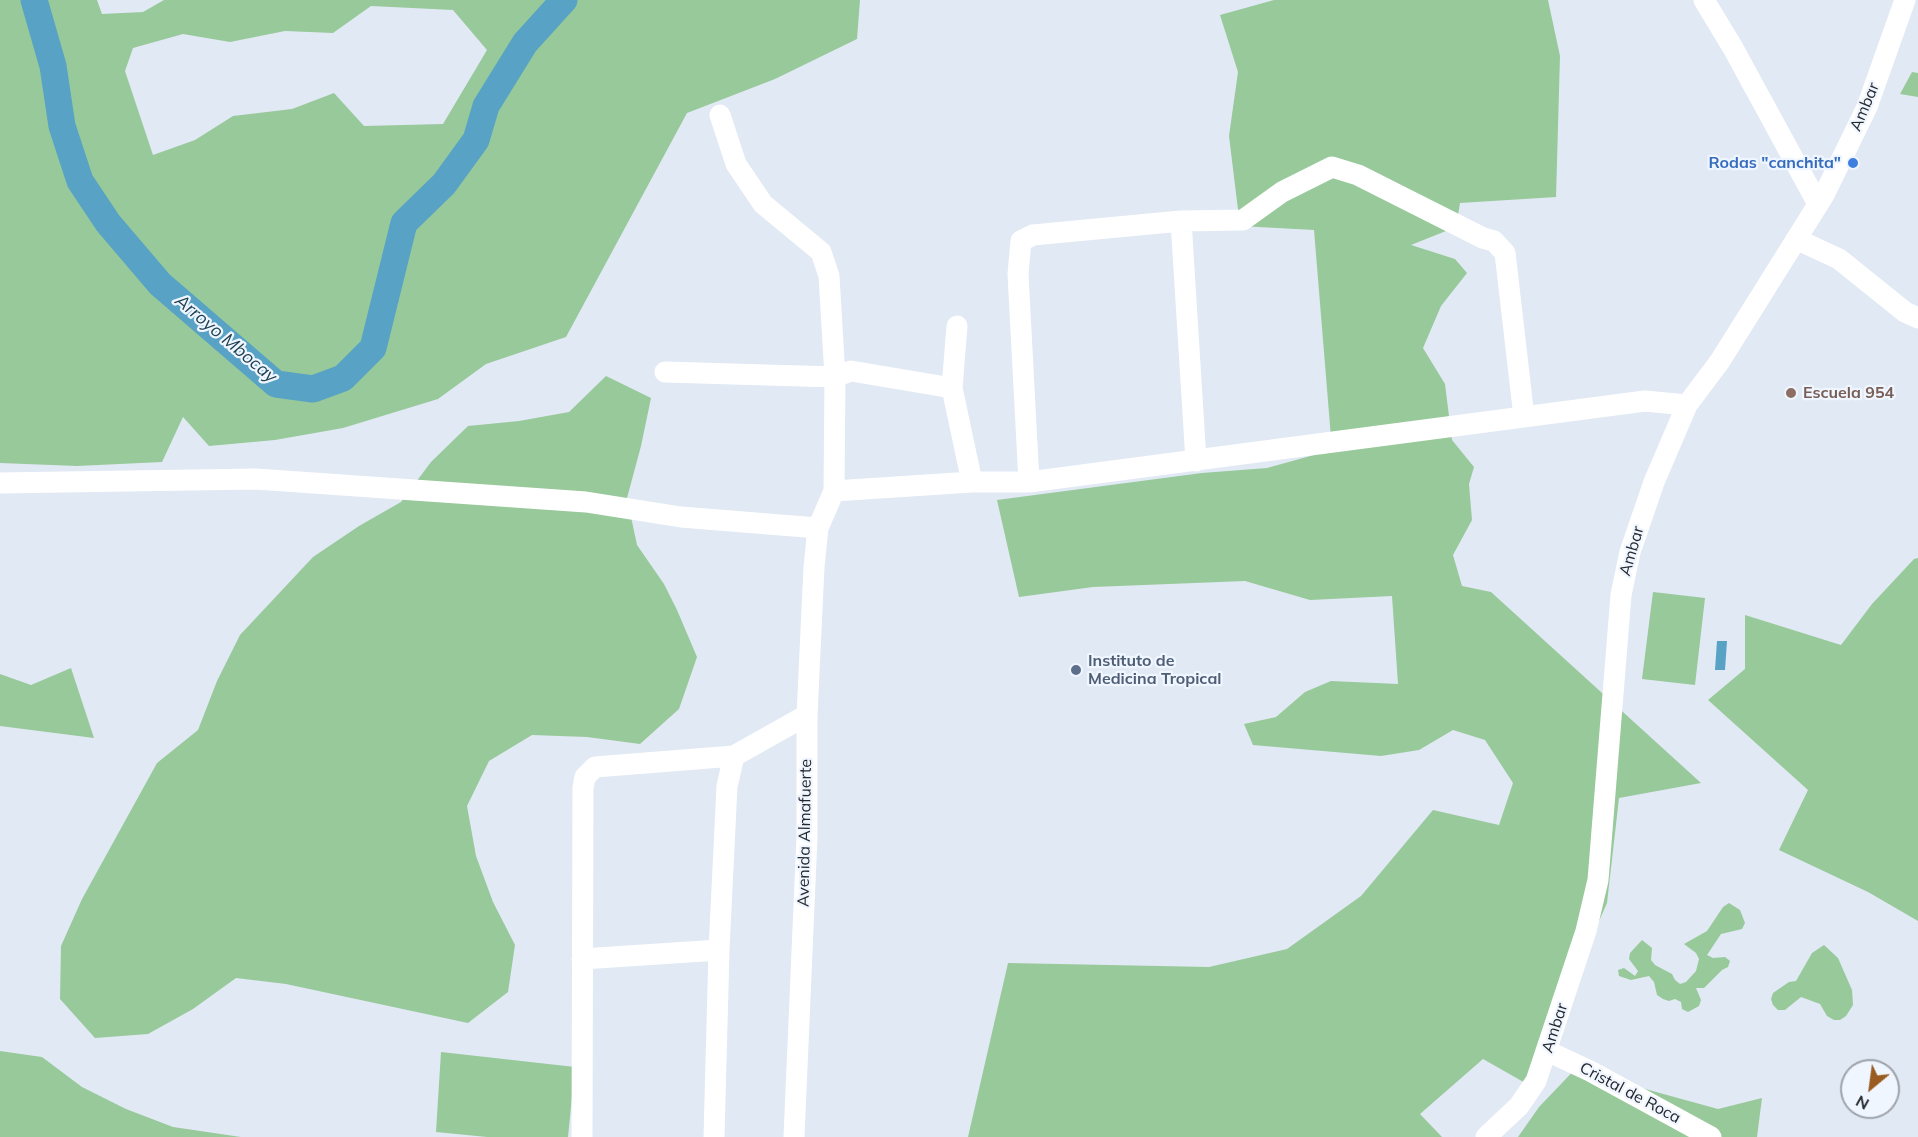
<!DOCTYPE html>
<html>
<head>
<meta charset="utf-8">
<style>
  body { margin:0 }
  #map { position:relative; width:1918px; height:1137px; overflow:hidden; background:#e1e9f4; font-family:Mulish,sans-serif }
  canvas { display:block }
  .north { position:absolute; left:1840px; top:1059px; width:60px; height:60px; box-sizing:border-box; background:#f0f6ff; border:2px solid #9ea3aa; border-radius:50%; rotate:209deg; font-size:16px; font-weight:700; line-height:24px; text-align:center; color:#24272b }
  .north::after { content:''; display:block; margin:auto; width:21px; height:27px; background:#995b21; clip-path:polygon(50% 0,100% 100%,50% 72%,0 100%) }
</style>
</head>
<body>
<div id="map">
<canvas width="1918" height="1137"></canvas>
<div class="north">N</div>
</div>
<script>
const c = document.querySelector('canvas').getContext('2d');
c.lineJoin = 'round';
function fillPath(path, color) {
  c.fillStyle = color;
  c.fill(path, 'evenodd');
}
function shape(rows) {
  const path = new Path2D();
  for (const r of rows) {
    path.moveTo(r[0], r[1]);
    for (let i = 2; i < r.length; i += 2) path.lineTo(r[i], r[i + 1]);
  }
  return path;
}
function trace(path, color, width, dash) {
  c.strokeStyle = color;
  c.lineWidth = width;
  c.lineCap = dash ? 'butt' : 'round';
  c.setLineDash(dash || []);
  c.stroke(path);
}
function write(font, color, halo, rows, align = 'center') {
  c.font = font + ' Mulish,sans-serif';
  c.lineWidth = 4.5;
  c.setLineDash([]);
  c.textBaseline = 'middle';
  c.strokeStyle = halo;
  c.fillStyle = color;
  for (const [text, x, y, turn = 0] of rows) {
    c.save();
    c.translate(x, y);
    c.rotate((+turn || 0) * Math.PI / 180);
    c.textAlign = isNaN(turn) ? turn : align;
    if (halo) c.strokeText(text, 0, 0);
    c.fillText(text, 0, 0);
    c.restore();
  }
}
const green = shape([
  [0,0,97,0,102,14,143,12,164,0,860,0,857,39,775,79,687,113,566,337,486,364,438,399,343,428,275,440,209,446,183,417,162,462,77,466,0,463],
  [371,6,453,10,487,50,443,124,364,126,334,93,292,109,233,116,195,140,153,155,125,71,133,48,183,34,230,42,285,31,333,33],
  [1274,0,1548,0,1560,56,1556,197,1460,203,1456,227,1411,245,1455,259,1467,273,1441,306,1423,348,1445,384,1452,440,1474,467,1469,484,1472,520,1453,555,1462,586,1491,592,1701,783,1619,798,1607,903,1527,1084,1483,1059,1420,1114,1442,1137,968,1137,1008,963,1209,967,1287,949,1361,896,1433,810,1499,825,1513,783,1485,740,1453,730,1419,750,1381,756,1253,745,1244,724,1276,717,1305,692,1331,681,1398,684,1392,596,1310,600,1245,581,1093,587,1019,597,997,500,1202,473,1267,468,1332,450,1314,230,1240,226,1229,136,1238,72,1220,15],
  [1912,72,1918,73,1918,97,1900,94],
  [606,376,651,398,641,446,627,498,637,545,664,584,677,610,697,657,679,709,640,744,587,737,532,735,489,761,467,806,476,856,493,902,515,945,508,992,468,1023,286,984,236,978,193,1009,148,1034,95,1038,60,999,61,946,82,899,157,763,198,730,217,681,240,635,313,557,359,526,401,502,431,462,468,426,519,421,569,412],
  [1918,558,1918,921,1868,892,1779,850,1808,790,1708,700,1745,669,1745,615,1841,645,1872,604,1914,559],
  [1653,592,1705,598,1695,685,1642,679],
  [71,668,94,738,0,726,0,674,31,685],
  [1729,903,1740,910,1745,923,1742,929,1721,934,1707,955,1713,958,1725,957,1730,961,1728,967,1722,970,1704,988,1696,988,1701,1000,1699,1006,1688,1012,1682,1009,1681,1002,1675,999,1669,1001,1663,999,1657,995,1654,982,1649,976,1631,980,1619,976,1618,970,1624,968,1635,976,1638,971,1629,959,1630,953,1642,940,1652,948,1651,960,1655,965,1672,974,1675,980,1680,984,1686,982,1696,971,1699,959,1696,953,1684,944,1707,931,1723,907],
  [1824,945,1838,958,1852,990,1853,1005,1846,1016,1840,1020,1834,1020,1827,1016,1820,1004,1801,997,1785,1010,1778,1010,1773,1005,1771,999,1773,993,1789,982,1796,981,1812,953],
  [0,1051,42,1057,82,1087,126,1109,173,1127,241,1137,0,1137],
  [441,1052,575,1067,568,1137,487,1137,436,1132],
  [1582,1062,1638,1087,1718,1109,1762,1098,1757,1137,1518,1137,1539,1107]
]);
const water = shape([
  [1717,641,1727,641,1725,670,1715,670]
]);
const river = shape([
  [34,0,53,66,62,126,80,181,108,223,160,284,276,384,313,389,343,378,373,348,404,223,444,184,476,140,486,106,525,43,564,0]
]);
const minor = shape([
  [1704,0,1733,48,1818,204],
  [720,115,736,164,763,204,821,252,829,276,835,377,834,491],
  [1181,221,1196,461],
  [1796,239,1839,259,1905,312,1918,318],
  [957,326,952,388,972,482],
  [665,372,835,377,851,371,952,388],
  [1029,482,1018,274,1021,241,1033,235,1181,221,1243,220,1282,192,1332,167,1358,175,1483,238,1494,241,1505,253,1524,417],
  [0,483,256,479,586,502,681,517,818,528],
  [582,959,719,950],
  [1547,1051,1590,1071,1711,1137],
  [582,1137,583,788,585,777,595,767,734,756],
  [714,1137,719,950,727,786,734,756,807,715],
  [794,1137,807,836,807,715,814,567,818,528,834,491,972,482,1029,482,1645,401,1687,405],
  [1486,1137,1519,1106,1536,1081,1586,931,1598,880,1621,595,1630,552,1654,482,1687,405,1720,361,1824,195,1867,107,1905,0]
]);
const markers = [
  [1853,163,6,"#3f7fe0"],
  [1791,393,6,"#8d6e63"],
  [1076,670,6,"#5c6f8a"]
];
const streetNames = [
  ["Ambar",1865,107,-67],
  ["Ambar",1632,551,-74],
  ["Avenida Almafuerte",805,833,-89],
  ["Ambar",1555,1028,-72],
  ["Cristal de Roca",1630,1093,28]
];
const shopNames = [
  ["Rodas \"canchita\"",1841,163]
];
const educationNames = [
  ["Escuela 954",1803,393]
];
const serviceNames = [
  ["Instituto de",1088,661],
  ["Medicina Tropical",1088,679]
];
const waterNames = [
  ["Arroyo Mbocay",226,339,40]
];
fillPath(green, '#98c99a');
fillPath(water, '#57a2c5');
trace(river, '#57a2c5', 27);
trace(minor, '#fff', 21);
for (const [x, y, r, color] of markers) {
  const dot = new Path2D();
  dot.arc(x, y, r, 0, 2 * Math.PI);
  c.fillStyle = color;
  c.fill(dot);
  trace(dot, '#f0f6ff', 2);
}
write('16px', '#24272b', '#f0f6ff', streetNames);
write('bold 16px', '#366cbe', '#f0f6ff', shopNames, 'right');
write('bold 16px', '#785e54', '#f0f6ff', educationNames, 'left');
write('bold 16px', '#4e5e75', '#f0f6ff', serviceNames, 'left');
write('italic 18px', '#1e4050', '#f0f6ff', waterNames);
</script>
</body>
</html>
